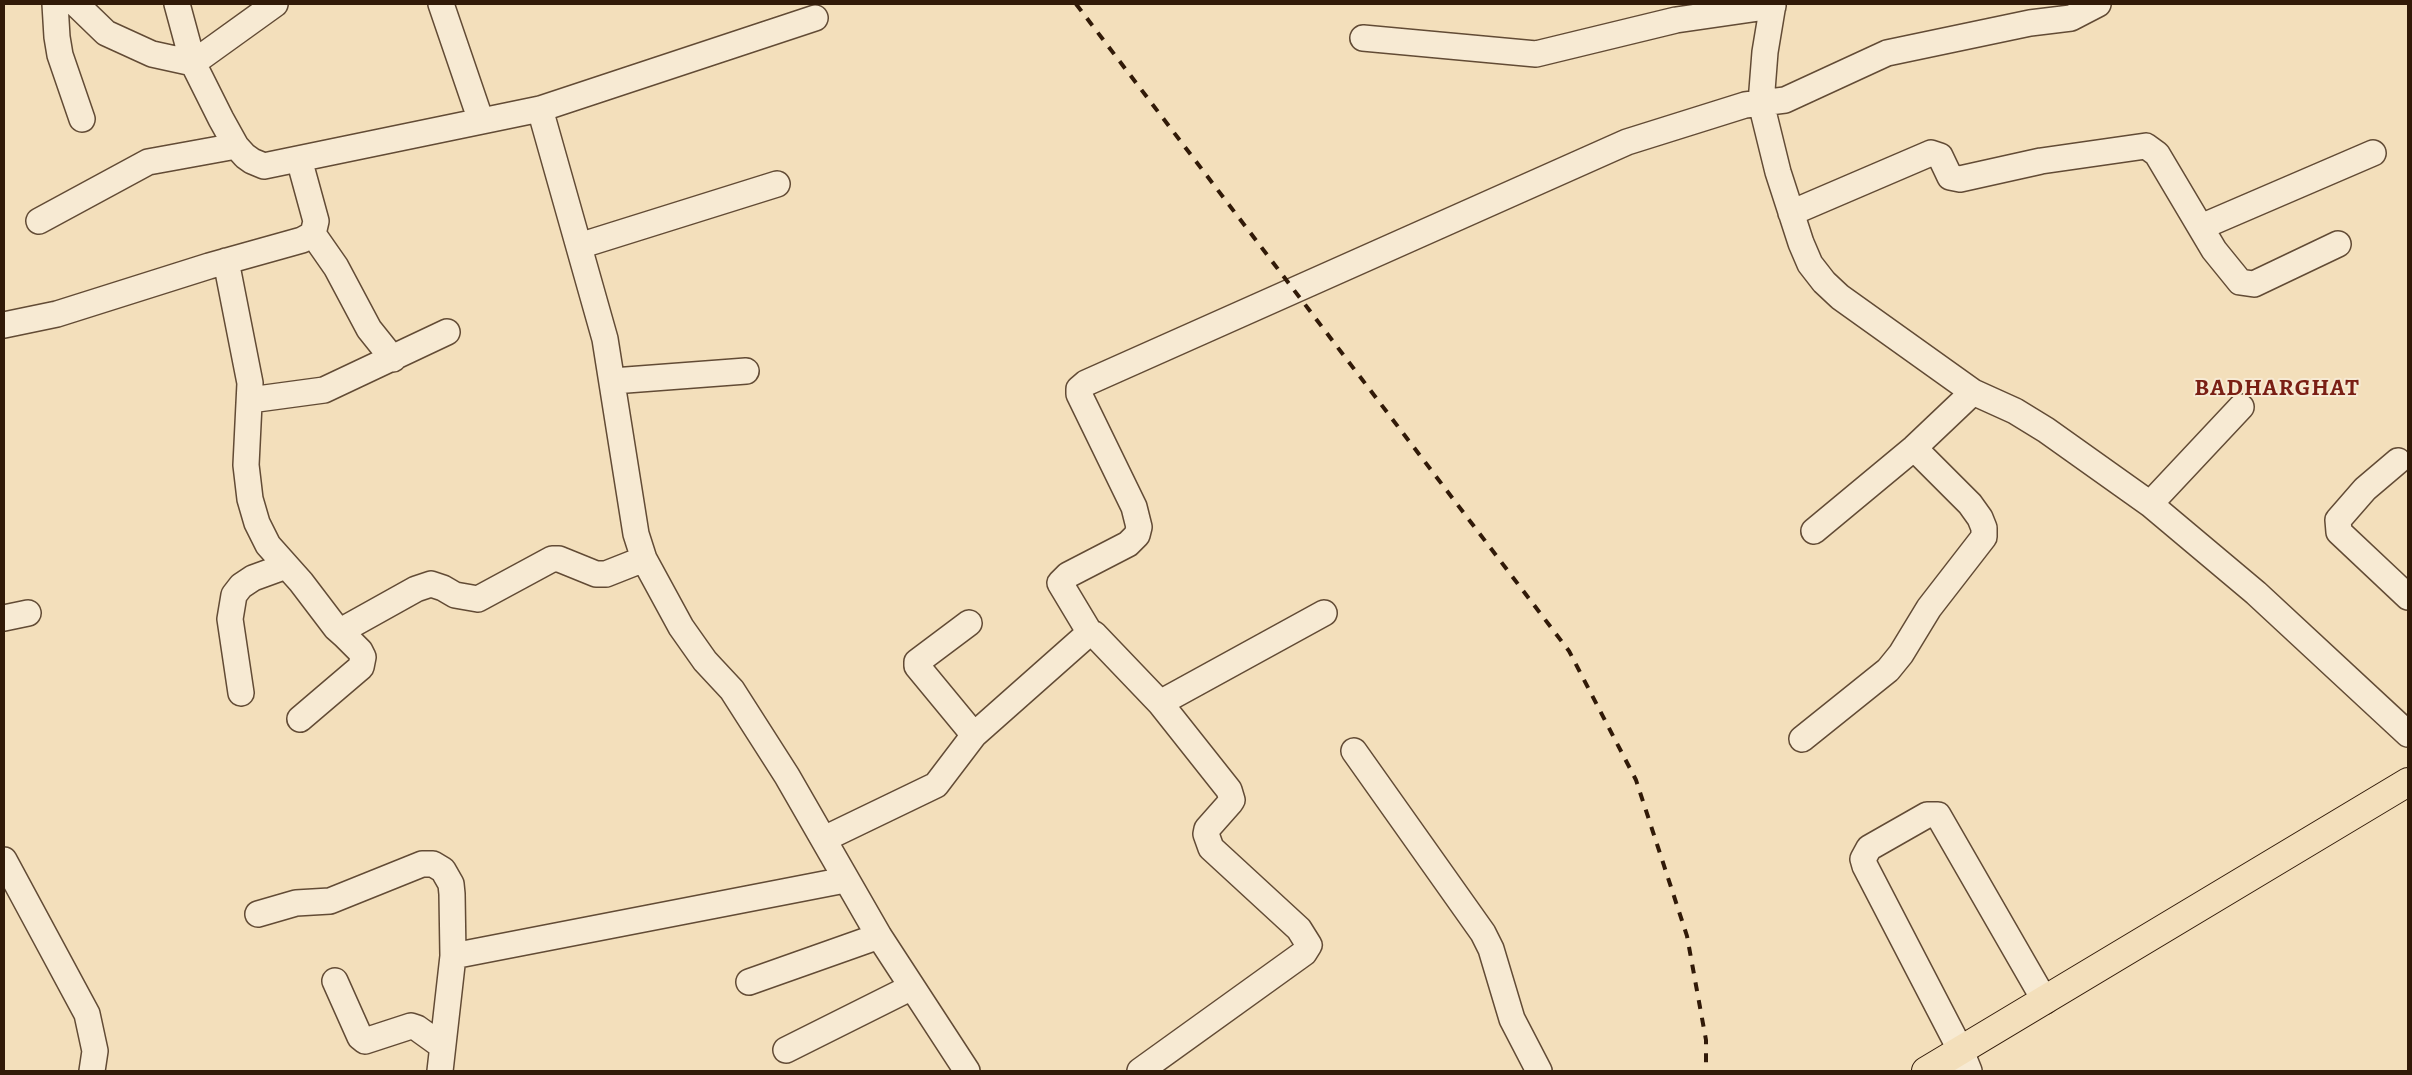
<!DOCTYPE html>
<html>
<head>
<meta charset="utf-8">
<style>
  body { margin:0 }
  #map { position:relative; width:2412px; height:1075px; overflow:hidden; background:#f3dfbb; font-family:Alegreya,serif }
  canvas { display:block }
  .frame { position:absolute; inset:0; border:5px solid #311a08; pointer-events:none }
</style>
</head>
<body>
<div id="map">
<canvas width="2412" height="1075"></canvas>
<div class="frame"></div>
</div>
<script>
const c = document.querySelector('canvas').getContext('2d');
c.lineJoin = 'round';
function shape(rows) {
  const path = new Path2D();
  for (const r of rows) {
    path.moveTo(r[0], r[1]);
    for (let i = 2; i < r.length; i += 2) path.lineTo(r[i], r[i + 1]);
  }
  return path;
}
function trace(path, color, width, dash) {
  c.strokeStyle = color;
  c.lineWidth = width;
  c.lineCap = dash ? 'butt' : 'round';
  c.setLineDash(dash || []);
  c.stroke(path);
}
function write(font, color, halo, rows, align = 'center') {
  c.font = font + ' Alegreya,serif';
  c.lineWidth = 4;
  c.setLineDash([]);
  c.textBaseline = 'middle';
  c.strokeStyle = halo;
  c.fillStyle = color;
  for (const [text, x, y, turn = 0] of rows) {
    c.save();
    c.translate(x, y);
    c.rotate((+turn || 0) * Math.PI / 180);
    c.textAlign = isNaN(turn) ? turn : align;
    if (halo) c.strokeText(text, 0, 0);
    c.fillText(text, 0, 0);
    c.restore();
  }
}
const minor = shape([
  [55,4,57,37,60,55,82,119],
  [76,4,106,33,152,54,193,63,275,4],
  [177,4,193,63,221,119,236,146,245,156,252,161,264,166,540,109,815,18],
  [441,4,481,121],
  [1773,4,1765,52,1761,103,1778,172,1801,243,1810,264,1824,282,1840,297,1973,392,2015,411,2046,430,2150,504,2256,593,2408,734],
  [1363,38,1536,54,1676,20,1773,6],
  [540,109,605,339,636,534,644,559,681,627,705,661,732,690,787,776,879,936,967,1071],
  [1791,213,1931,153,1940,156,1950,177,1960,179,2041,161,2146,146,2157,154,2214,250,2240,282,2254,284,2338,244],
  [39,221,148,162,236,146],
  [2201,227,2373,153],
  [313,234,336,267,369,329,393,359],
  [579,246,777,184],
  [226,261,250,383,246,465,250,499,257,523,268,545,301,582,336,628,345,636],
  [4,325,57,314,209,266,302,240,313,234,316,221,299,159],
  [613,381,746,371],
  [250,400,324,390,447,332],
  [2398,461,2365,489,2338,520,2339,532,2408,597],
  [2150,504,2241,407],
  [1814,531,1914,448,1973,392],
  [4,618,28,613],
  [969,623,917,662,917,666,974,735],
  [1090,633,1060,583,1068,575,1128,544,1137,535,1139,527,1134,507,1079,394,1079,389,1086,383,1627,142,1745,105,1785,100,1887,53,2030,23,2071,18,2098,4],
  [241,693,230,619,234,595,241,586,253,578,286,566],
  [1160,703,1324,613],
  [300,719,361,667,363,657,360,651,345,636,346,628,416,589,431,584,443,588,455,595,478,599,552,559,559,559,596,574,606,574,644,559],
  [1802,739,1888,670,1901,654,1929,608,1984,537,1984,528,1980,518,1970,504,1914,448],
  [1354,751,1483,933,1491,949,1512,1019,1539,1071],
  [824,839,936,785,974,735,1088,634,1094,634,1160,703,1229,790,1232,800,1230,803,1207,829,1206,834,1211,848,1299,929,1309,945,1304,953,1140,1071],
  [4,860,87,1014,95,1051,92,1071],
  [258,914,296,903,330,901,422,864,433,864,443,870,451,884,452,894,453,956,440,1071],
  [453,956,845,880],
  [335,981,360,1037,365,1041,411,1026,417,1028,442,1046],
  [749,982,879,936],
  [786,1050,912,987],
  [1969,1071,1961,1051,1865,866,1863,859,1869,848,1927,815,1938,815,2045,1001]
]);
const major = shape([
  [1926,1071,2408,782]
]);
const rail = shape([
  [1076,4,1569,651,1636,780,1687,936,1706,1040,1706,1071]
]);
const districtNames = [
  ["BADHARGHAT",2277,389]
];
trace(minor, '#624b35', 28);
trace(major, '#311a08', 30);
trace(minor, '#f7ead3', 25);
trace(major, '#f3dfbb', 28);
trace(rail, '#311a08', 4, [9, 9]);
c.letterSpacing = '1px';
write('bold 24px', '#7a1f14', '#f7ead3', districtNames);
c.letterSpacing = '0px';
</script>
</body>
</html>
